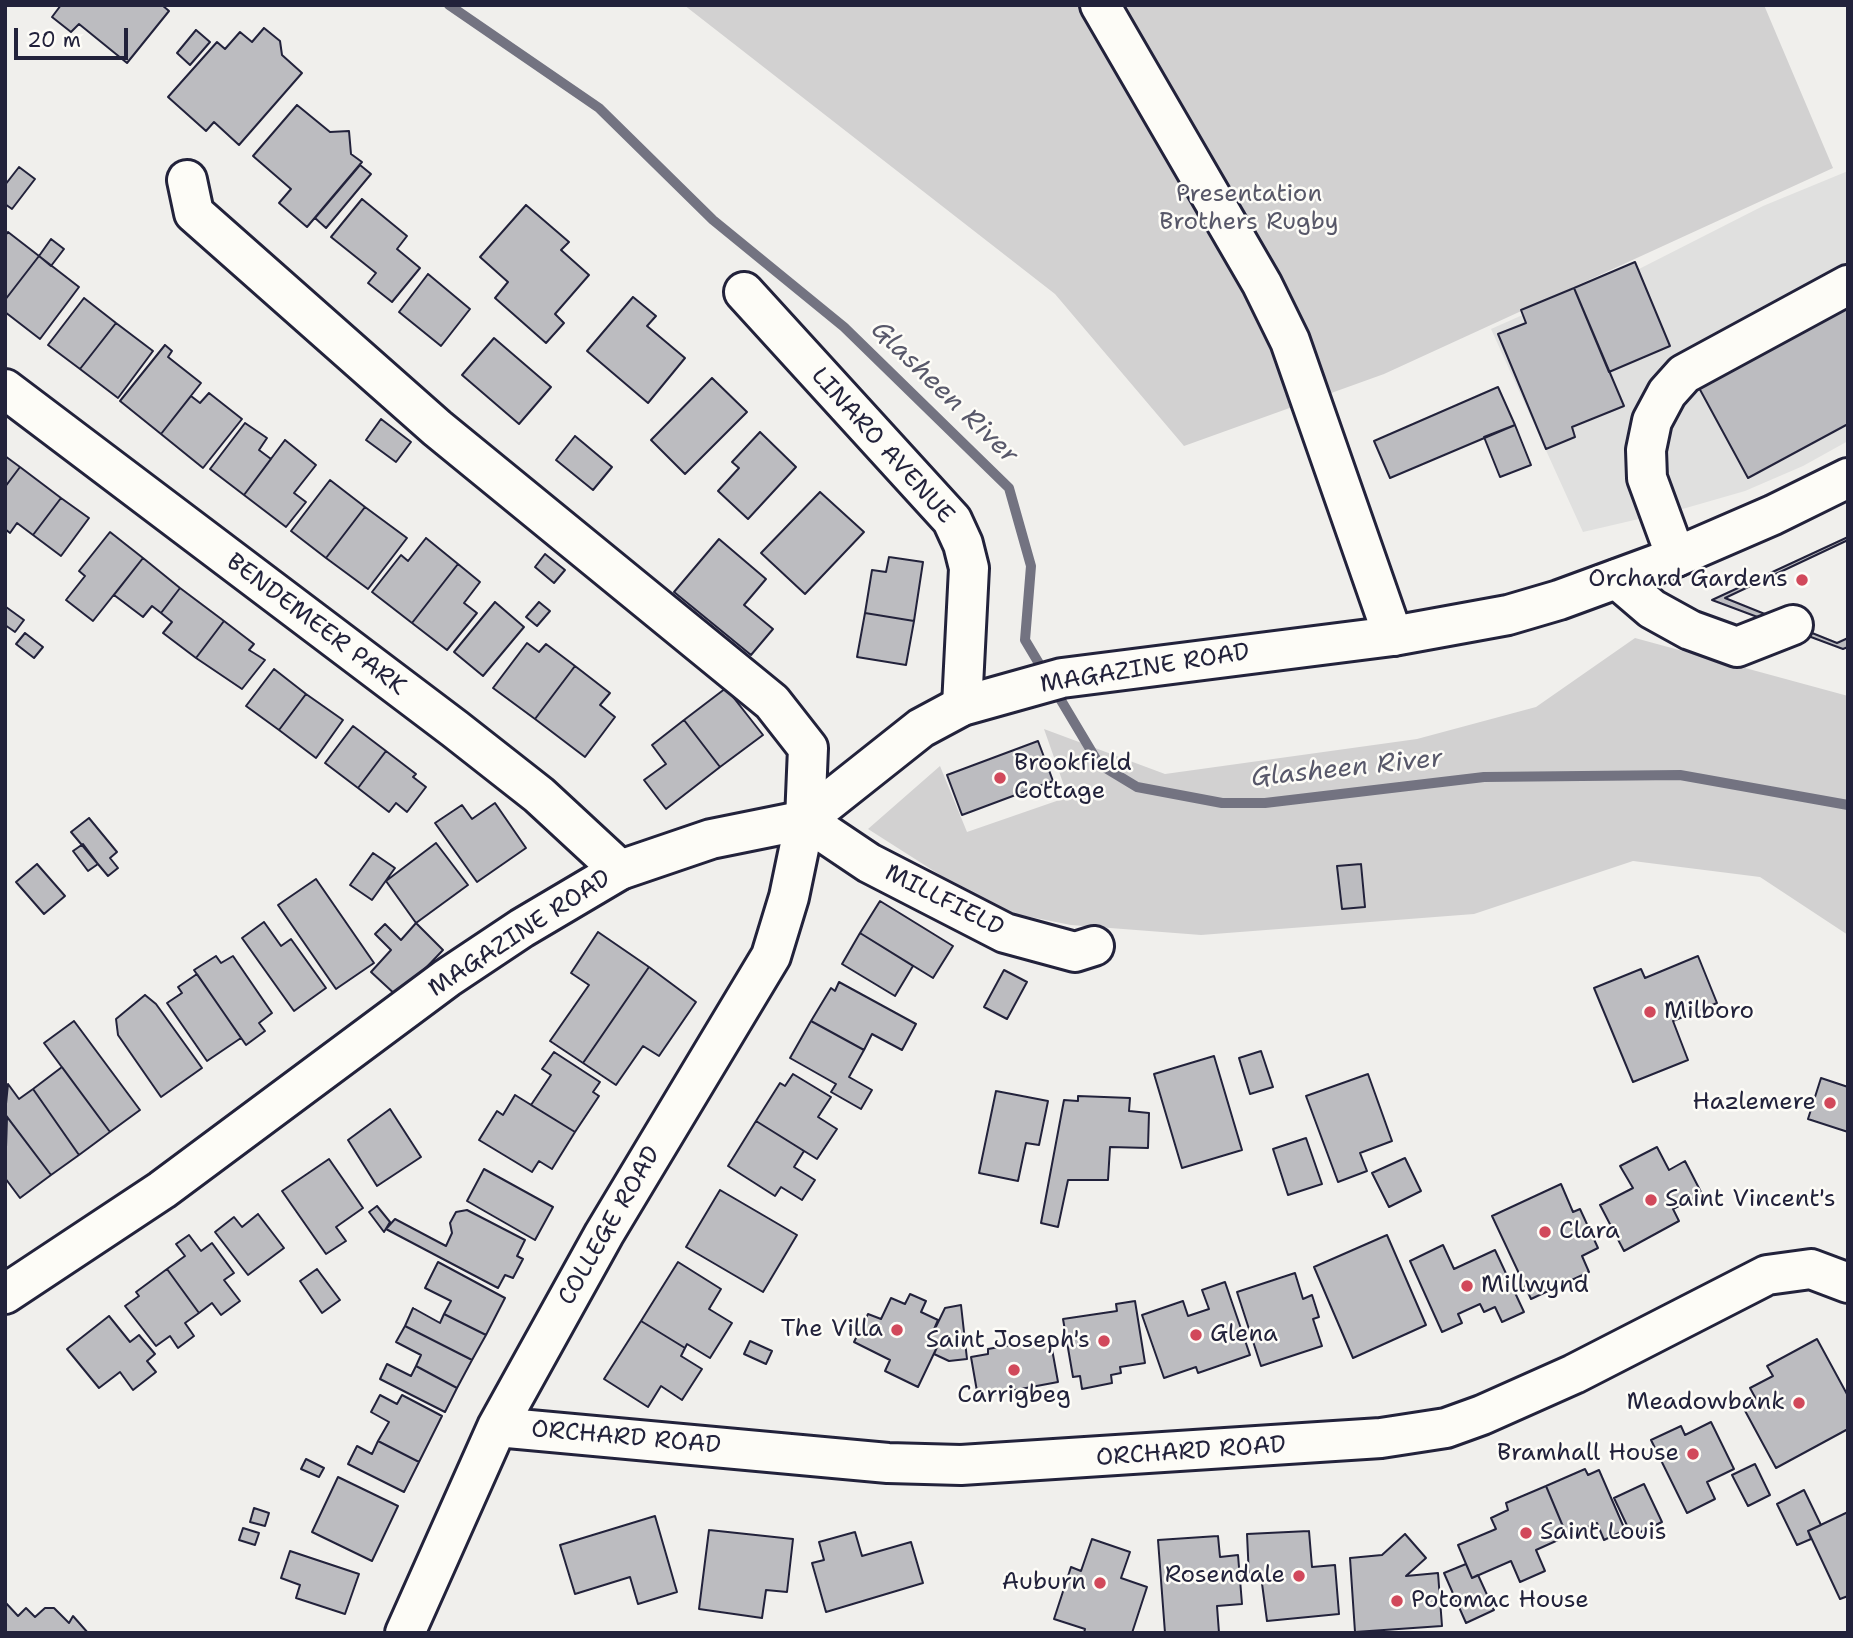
<!DOCTYPE html>
<html>
<head>
<meta charset="utf-8">
<style>
  body { margin:0 }
  #map { position:relative; width:1853px; height:1638px; overflow:hidden; background:#f0efec; font-family:"Shantell Sans",sans-serif }
  canvas { display:block }
  .frame { position:absolute; inset:0; border:7px solid #22223b; pointer-events:none }
  .scale { position:absolute; left:14px; top:28px; width:114px; height:32px; box-sizing:border-box; border:4px solid #22223b; border-top:0; padding-left:9px; font-size:21px; line-height:24px; white-space:nowrap; color:#22223b; -webkit-text-stroke:5px #fdfcf7; paint-order:stroke }
</style>
</head>
<body>
<div id="map">
<canvas width="1853" height="1638"></canvas>
<div class="frame"></div>
<div class="scale">20 m</div>
</div>
<script>
const c = document.querySelector('canvas').getContext('2d');
c.lineJoin = 'round';
function fillPath(path, color) {
  c.fillStyle = color;
  c.fill(path, 'evenodd');
}
function shape(rows) {
  const path = new Path2D();
  for (const r of rows) {
    path.moveTo(r[0], r[1]);
    for (let i = 2; i < r.length; i += 2) path.lineTo(r[i], r[i + 1]);
  }
  return path;
}
function trace(path, color, width, dash) {
  c.strokeStyle = color;
  c.lineWidth = width;
  c.lineCap = dash ? 'butt' : 'round';
  c.setLineDash(dash || []);
  c.stroke(path);
}
function write(font, color, halo, rows, align = 'center') {
  c.font = font + ' "Shantell Sans",sans-serif';
  c.lineWidth = 5;
  c.setLineDash([]);
  c.textBaseline = 'middle';
  c.strokeStyle = halo;
  c.fillStyle = color;
  for (const [text, x, y, turn = 0] of rows) {
    c.save();
    c.translate(x, y);
    c.rotate((+turn || 0) * Math.PI / 180);
    c.textAlign = isNaN(turn) ? turn : align;
    if (halo) c.strokeText(text, 0, 0);
    c.fillText(text, 0, 0);
    c.restore();
  }
}
const built = shape([
  [1848,171,1848,441,1803,466,1745,491,1686,508,1583,532,1491,329,1590,285,1639,269,1763,206]
]);
const green = shape([
  [684,5,1764,5,1833,168,1384,374,1184,446,1055,294],
  [1635,638,1848,696,1848,935,1760,877,1633,861,1474,914,1201,935,1071,925,995,910,868,829,940,766,967,832,1068,797,1044,729,1165,774,1417,739,1536,707]
]);
const stream = shape([
  [449,5,599,108,713,220,844,327,1009,488,1031,566,1025,640,1099,764,1137,787,1222,803,1265,803,1484,777,1680,775,1848,805]
]);
const building = shape([
  [61,5,162,5,169,11,127,63,79,24,71,32,52,17,61,5],
  [264,28,280,41,282,55,302,73,239,145,214,122,206,131,168,97,217,42,225,49,240,32,252,42,264,28],
  [196,30,210,42,190,65,177,53,196,30],
  [297,105,330,132,349,131,351,154,362,162,307,227,279,203,291,189,253,156,297,105],
  [360,165,371,174,326,228,315,218,360,165],
  [19,167,35,179,12,209,5,204,5,185,19,167],
  [362,199,407,236,397,249,420,268,392,302,368,283,376,273,331,237,362,199],
  [526,205,569,242,561,250,589,275,555,314,564,323,546,343,495,298,508,282,480,257,526,205],
  [8,232,39,256,5,300,5,236,8,232],
  [51,239,64,249,51,266,39,256,51,239],
  [39,256,79,287,40,339,5,312,5,300,39,256],
  [1635,262,1670,346,1609,372,1574,288,1635,262],
  [428,274,470,309,441,346,399,312,428,274],
  [1574,288,1624,406,1572,427,1575,437,1546,449,1498,334,1526,323,1521,310,1574,288],
  [633,297,656,316,647,326,685,358,648,403,587,351,633,297],
  [84,298,116,323,80,369,48,345,84,298],
  [1848,305,1848,424,1748,478,1698,386,1848,305],
  [116,323,153,351,118,398,80,369,116,323],
  [494,338,551,387,519,424,462,375,494,338],
  [165,345,172,351,168,357,201,383,161,434,120,401,165,345],
  [712,378,747,412,685,474,651,440,712,378],
  [1498,387,1515,425,1390,478,1374,441,1498,387],
  [209,393,242,419,203,468,161,434,191,396,200,403,209,393],
  [381,419,411,442,396,462,366,440,381,419],
  [245,423,267,438,259,450,271,459,244,495,210,469,245,423],
  [1515,425,1531,465,1500,477,1484,437,1515,425],
  [760,432,796,467,748,519,718,491,739,468,732,462,760,432],
  [575,436,612,467,593,490,556,460,575,436],
  [285,440,316,465,294,493,306,502,286,527,244,495,285,440],
  [5,456,20,467,5,487,5,456],
  [20,467,61,498,33,535,17,523,10,533,5,529,5,487,20,467],
  [330,480,365,507,326,558,291,531,330,480],
  [820,492,864,532,805,594,761,553,820,492],
  [61,498,89,518,61,556,33,535,61,498],
  [365,507,407,538,368,589,326,558,365,507],
  [110,532,143,558,93,621,66,600,85,576,79,571,110,532],
  [1848,537,1848,647,1843,649,1712,600,1848,537],
  [426,538,458,564,412,623,372,592,401,555,408,561,426,538],
  [719,539,766,579,744,605,773,629,751,655,674,592,719,539],
  [1848,540,1848,638,1837,643,1725,598,1848,540],
  [545,554,565,570,554,583,535,567,545,554],
  [889,557,923,562,914,621,865,613,872,570,886,572,889,557],
  [143,558,180,588,161,613,152,606,143,617,114,595,143,558],
  [458,564,480,582,464,603,477,613,447,650,412,623,458,564],
  [180,588,224,621,196,658,163,633,172,622,161,613,180,588],
  [495,602,524,627,483,676,454,652,495,602],
  [539,602,550,611,537,626,526,617,539,602],
  [6,607,24,620,15,632,5,625,6,607],
  [865,613,914,621,906,665,857,657,865,613],
  [224,621,254,644,249,650,265,660,242,689,196,658,224,621],
  [25,633,43,647,34,658,16,644,25,633],
  [527,643,539,652,546,644,575,666,535,719,493,688,527,643],
  [575,666,610,693,600,705,615,717,585,757,535,719,575,666],
  [274,669,306,694,279,730,246,706,274,669],
  [726,688,763,735,720,767,684,720,726,688],
  [306,694,343,720,316,758,279,730,306,694],
  [684,720,720,767,666,809,644,780,666,764,652,745,684,720],
  [353,726,386,751,358,788,325,763,353,726],
  [1038,741,1053,781,962,815,947,775,1038,741],
  [386,751,416,774,413,777,426,787,407,812,396,803,389,812,358,788,386,751],
  [495,803,526,848,477,882,435,823,462,805,472,819,495,803],
  [89,818,117,852,110,858,118,868,108,876,71,832,89,818],
  [436,843,468,885,416,923,386,881,436,843],
  [83,844,98,864,88,871,73,851,83,844],
  [373,853,395,868,372,900,350,885,373,853],
  [37,864,65,896,44,914,16,882,37,864],
  [1361,864,1365,907,1342,909,1337,866,1361,864],
  [316,879,374,963,336,989,278,905,316,879],
  [880,901,953,946,933,978,860,933,880,901],
  [264,922,281,946,291,939,326,988,294,1011,242,938,264,922],
  [416,923,443,950,398,997,371,972,391,950,375,934,385,924,401,940,416,923],
  [598,932,649,967,583,1063,550,1041,589,985,571,973,598,932],
  [860,933,913,966,895,996,842,964,860,933],
  [216,956,221,963,233,956,272,1013,259,1023,265,1031,246,1045,194,970,216,956],
  [1698,956,1717,1003,1673,1021,1688,1060,1633,1082,1594,988,1641,969,1645,978,1698,956],
  [649,967,696,1002,659,1056,643,1046,616,1085,583,1063,649,967],
  [1004,970,1027,982,1007,1019,984,1007,1004,970],
  [197,974,241,1038,207,1061,167,1003,182,993,178,987,197,974],
  [839,982,916,1024,902,1050,872,1034,864,1050,811,1021,831,988,835,991,839,982],
  [145,995,156,1004,202,1068,161,1097,118,1035,116,1019,145,995],
  [74,1021,140,1110,110,1132,44,1043,74,1021],
  [811,1021,864,1050,849,1077,872,1090,861,1109,831,1092,836,1084,790,1058,811,1021],
  [1261,1051,1273,1087,1250,1094,1239,1058,1261,1051],
  [554,1052,600,1082,593,1092,599,1096,575,1132,531,1105,551,1075,542,1069,554,1052],
  [1214,1056,1242,1150,1182,1168,1154,1074,1214,1056],
  [62,1067,110,1132,79,1155,33,1089,62,1067],
  [793,1074,831,1097,818,1117,837,1129,817,1159,756,1121,780,1083,785,1086,793,1074],
  [1368,1074,1392,1141,1360,1153,1367,1171,1338,1182,1306,1096,1368,1074],
  [1821,1078,1848,1087,1848,1132,1808,1119,1821,1078],
  [8,1084,19,1099,33,1089,79,1155,51,1175,5,1114,8,1084],
  [996,1091,1048,1101,1039,1145,1026,1143,1018,1181,979,1173,996,1091],
  [515,1095,575,1132,552,1169,539,1161,532,1172,479,1140,497,1111,503,1115,515,1095],
  [1078,1096,1130,1098,1129,1111,1149,1113,1148,1148,1110,1147,1108,1180,1068,1180,1058,1227,1041,1223,1064,1100,1078,1101,1078,1096],
  [390,1109,421,1157,377,1186,348,1140,390,1109],
  [7,1117,51,1175,20,1198,5,1178,7,1117],
  [756,1121,804,1151,794,1167,815,1180,802,1200,781,1187,775,1196,728,1166,756,1121],
  [1306,1138,1322,1184,1288,1195,1273,1149,1306,1138],
  [1657,1147,1669,1170,1685,1161,1702,1194,1673,1209,1679,1221,1624,1251,1600,1205,1633,1188,1620,1166,1657,1147],
  [1405,1158,1421,1191,1389,1207,1372,1173,1405,1158],
  [329,1159,363,1208,336,1227,346,1241,326,1254,282,1191,329,1159],
  [484,1169,553,1207,535,1240,467,1201,484,1169],
  [1561,1184,1573,1212,1580,1209,1598,1248,1582,1256,1589,1272,1531,1299,1492,1216,1561,1184],
  [720,1190,797,1235,763,1292,686,1247,720,1190],
  [377,1206,390,1222,384,1232,369,1212,377,1206],
  [467,1210,525,1240,517,1256,523,1259,513,1278,505,1275,498,1288,386,1229,395,1219,446,1246,452,1233,450,1223,456,1212,467,1210],
  [258,1214,284,1248,248,1275,215,1232,234,1217,242,1227,258,1214],
  [189,1235,201,1251,212,1243,234,1273,224,1280,240,1301,221,1315,212,1303,199,1313,167,1269,185,1256,176,1244,189,1235],
  [1387,1235,1426,1325,1353,1358,1314,1267,1387,1235],
  [1443,1245,1454,1269,1495,1250,1524,1312,1502,1322,1495,1307,1484,1312,1480,1304,1458,1314,1462,1323,1442,1332,1410,1261,1443,1245],
  [438,1262,505,1298,486,1335,444,1314,451,1301,425,1288,438,1262],
  [678,1262,721,1289,709,1309,732,1323,710,1358,687,1344,685,1348,641,1321,678,1262],
  [167,1269,199,1313,185,1323,194,1336,178,1348,170,1336,156,1346,125,1306,139,1296,136,1292,167,1269],
  [317,1269,340,1300,322,1313,300,1281,317,1269],
  [1295,1273,1303,1299,1312,1295,1319,1317,1313,1319,1322,1346,1261,1366,1237,1292,1295,1273],
  [1225,1282,1250,1355,1198,1373,1196,1367,1164,1378,1142,1315,1183,1301,1188,1316,1209,1309,1202,1290,1225,1282],
  [910,1294,926,1301,921,1312,938,1320,929,1341,938,1345,918,1387,885,1371,890,1360,854,1342,868,1314,881,1319,891,1298,905,1304,910,1294],
  [1135,1301,1145,1363,1120,1367,1121,1373,1111,1375,1112,1383,1082,1389,1080,1376,1073,1377,1063,1319,1117,1311,1116,1304,1135,1301],
  [961,1305,967,1359,949,1361,934,1354,938,1345,929,1341,945,1308,961,1305],
  [413,1308,440,1323,444,1314,486,1335,472,1360,405,1326,413,1308],
  [109,1316,130,1342,139,1335,155,1354,147,1361,156,1372,133,1390,120,1372,99,1388,67,1349,109,1316],
  [641,1321,685,1348,681,1356,702,1369,682,1400,661,1386,648,1407,604,1379,641,1321],
  [405,1326,472,1360,457,1388,416,1366,421,1355,396,1342,405,1326],
  [1050,1338,1058,1382,978,1397,971,1357,988,1354,988,1349,1050,1338],
  [1817,1339,1848,1396,1848,1429,1776,1468,1743,1407,1756,1399,1750,1388,1773,1376,1767,1366,1817,1339],
  [750,1341,772,1351,766,1364,744,1354,750,1341],
  [387,1364,411,1376,416,1366,457,1388,445,1412,380,1379,387,1364],
  [380,1395,397,1404,402,1395,442,1416,419,1462,378,1441,389,1422,371,1412,380,1395],
  [1711,1422,1734,1469,1707,1482,1715,1499,1687,1513,1651,1440,1681,1426,1685,1435,1711,1422],
  [378,1441,419,1462,404,1492,348,1464,357,1446,372,1454,378,1441],
  [306,1459,324,1468,319,1477,301,1469,306,1459],
  [1755,1464,1770,1495,1748,1506,1732,1475,1755,1464],
  [1585,1469,1588,1475,1599,1470,1625,1530,1604,1540,1597,1523,1567,1536,1546,1486,1585,1469],
  [338,1477,398,1506,372,1561,312,1532,338,1477],
  [1644,1484,1662,1522,1632,1536,1614,1498,1644,1484],
  [1546,1486,1567,1536,1536,1550,1545,1571,1520,1582,1511,1561,1472,1578,1458,1545,1496,1529,1491,1518,1508,1510,1506,1503,1546,1486],
  [1804,1490,1821,1525,1808,1531,1811,1539,1797,1545,1777,1504,1804,1490],
  [254,1508,269,1513,265,1526,250,1522,254,1508],
  [1848,1512,1848,1596,1840,1599,1808,1531,1848,1512],
  [655,1516,677,1592,638,1604,630,1577,575,1594,560,1545,655,1516],
  [243,1528,259,1533,255,1545,239,1540,243,1528],
  [709,1530,793,1539,787,1592,766,1590,762,1618,699,1609,709,1530],
  [1309,1531,1312,1567,1335,1565,1339,1614,1267,1621,1261,1576,1249,1577,1247,1534,1309,1531],
  [855,1532,862,1556,911,1542,923,1583,826,1612,812,1563,824,1560,819,1542,855,1532],
  [1405,1534,1426,1558,1406,1576,1438,1573,1442,1626,1355,1632,1350,1558,1382,1555,1405,1534],
  [1218,1536,1220,1557,1238,1555,1242,1604,1217,1606,1219,1633,1165,1633,1158,1540,1218,1536],
  [1092,1539,1130,1552,1121,1578,1147,1587,1132,1633,1084,1633,1085,1629,1054,1619,1071,1567,1081,1571,1092,1539],
  [290,1551,359,1574,345,1614,296,1598,300,1585,281,1578,290,1551],
  [1466,1564,1472,1578,1478,1575,1494,1610,1466,1623,1444,1573,1466,1564],
  [5,1602,18,1616,26,1608,35,1617,45,1608,54,1608,69,1623,73,1616,88,1633,5,1633,5,1602]
]);
const minor = shape([
  [1100,5,1262,284,1290,341,1393,636],
  [187,180,194,213,437,428,772,702,808,748,805,820,789,897,771,956,604,1234,497,1427,405,1633],
  [744,292,952,520,963,544,969,568,962,706],
  [5,389,455,729,539,795,620,870],
  [1676,557,1647,478,1646,450,1652,421,1667,393,1684,374,1848,285],
  [1617,579,1652,609,1690,630,1737,647,1793,625],
  [805,820,869,863,1005,933,1075,952,1094,946],
  [497,1427,888,1463,961,1465,1381,1438,1446,1428,1482,1415,1574,1374,1767,1275,1811,1269,1848,1283]
]);
const major = shape([
  [5,1294,162,1190,447,978,522,928,620,870,711,839,805,820,921,728,962,706,1062,678,1393,636,1508,615,1559,600,1676,557,1773,515,1848,478]
]);
const markers = [
  [1802,580,7,"#d1495b"],
  [1000,778,7,"#d1495b"],
  [1650,1012,7,"#d1495b"],
  [1830,1103,7,"#d1495b"],
  [1651,1200,7,"#d1495b"],
  [1545,1232,7,"#d1495b"],
  [1467,1286,7,"#d1495b"],
  [897,1330,7,"#d1495b"],
  [1196,1335,7,"#d1495b"],
  [1104,1341,7,"#d1495b"],
  [1014,1370,7,"#d1495b"],
  [1799,1403,7,"#d1495b"],
  [1693,1454,7,"#d1495b"],
  [1526,1533,7,"#d1495b"],
  [1299,1576,7,"#d1495b"],
  [1100,1583,7,"#d1495b"],
  [1397,1601,7,"#d1495b"]
];
const parkNames = [
  ["Presentation",1249,195],
  ["Brothers Rugby",1249,223]
];
const streetNames = [
  ["LINARO AVENUE",882,446,48],
  ["BENDEMEER PARK",316,625,37],
  ["MAGAZINE ROAD",1145,669,-9],
  ["MILLFIELD",944,901,27],
  ["MAGAZINE ROAD",520,934,-33],
  ["COLLEGE ROAD",610,1226,-60],
  ["ORCHARD ROAD",626,1438,5],
  ["ORCHARD ROAD",1191,1452,-4]
];
const poiNames = [
  ["Orchard Gardens",1788,580],
  ["Brookfield",1014,764,"left"],
  ["Cottage",1014,792,"left"],
  ["Milboro",1664,1012,"left"],
  ["Hazlemere",1816,1103],
  ["Saint Vincent's",1665,1200,"left"],
  ["Clara",1559,1232,"left"],
  ["Millwynd",1481,1286,"left"],
  ["The Villa",883,1330],
  ["Glena",1210,1335,"left"],
  ["Saint Joseph's",1090,1341],
  ["Carrigbeg",1014,1396,"center"],
  ["Meadowbank",1785,1403],
  ["Bramhall House",1679,1454],
  ["Saint Louis",1540,1533,"left"],
  ["Rosendale",1285,1576],
  ["Auburn",1086,1583],
  ["Potomac House",1411,1601,"left"]
];
const waterNames = [
  ["Glasheen River",944,393,44],
  ["Glasheen River",1347,769,-6]
];
fillPath(built, '#e0e0df');
fillPath(green, '#d2d1d1');
trace(stream, '#737381', 10);
fillPath(building, '#bcbcc0');
trace(building, '#22223b', 2);
trace(minor, '#22223b', 44);
trace(major, '#22223b', 44);
trace(minor, '#fdfcf7', 38);
trace(major, '#fdfcf7', 38);
for (const [x, y, r, color] of markers) {
  const dot = new Path2D();
  dot.arc(x, y, r, 0, 2 * Math.PI);
  c.fillStyle = color;
  c.fill(dot);
  trace(dot, '#fdfcf7', 2.5);
}
write('24px', '#575768', '#fdfcf7', parkNames);
write('24px', '#22223b', '#fdfcf7', streetNames);
write('24px', '#22223b', '#fdfcf7', poiNames, 'right');
write('italic 26px', '#58586a', '#fdfcf7', waterNames);
</script>
</body>
</html>
